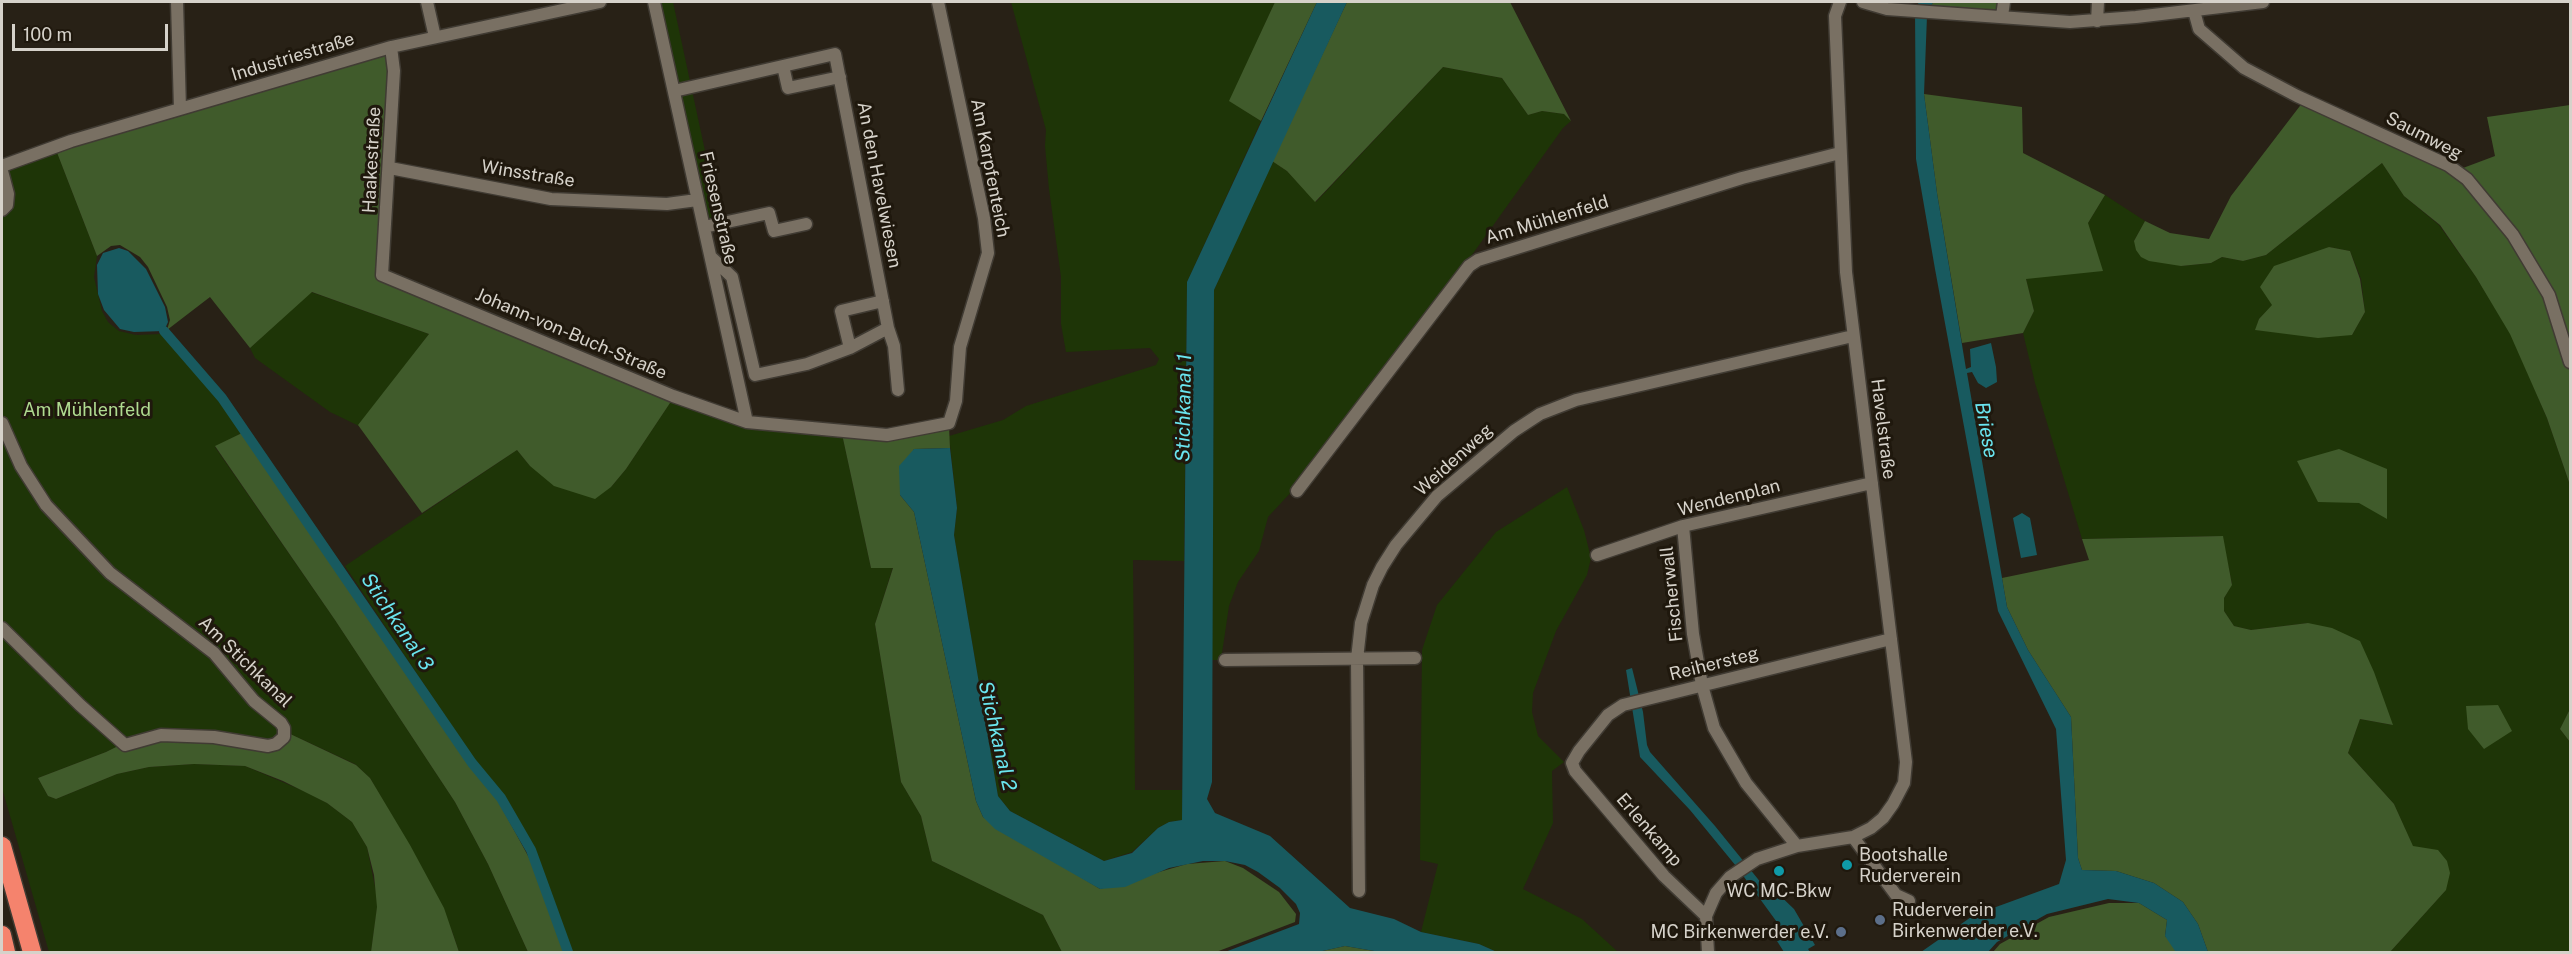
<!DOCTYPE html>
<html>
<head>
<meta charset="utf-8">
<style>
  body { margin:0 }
  #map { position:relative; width:2572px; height:954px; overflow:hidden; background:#282116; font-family:"Public Sans",sans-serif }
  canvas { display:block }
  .frame { position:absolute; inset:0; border:3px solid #d6d2ca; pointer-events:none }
  .scale { position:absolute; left:12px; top:24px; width:156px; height:27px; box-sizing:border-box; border:3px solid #d6d2ca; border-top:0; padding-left:8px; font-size:18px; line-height:21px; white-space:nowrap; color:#d6d2ca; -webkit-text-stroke:4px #1f180d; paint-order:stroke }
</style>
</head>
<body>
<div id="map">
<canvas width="2572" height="954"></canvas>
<div class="frame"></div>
<div class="scale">100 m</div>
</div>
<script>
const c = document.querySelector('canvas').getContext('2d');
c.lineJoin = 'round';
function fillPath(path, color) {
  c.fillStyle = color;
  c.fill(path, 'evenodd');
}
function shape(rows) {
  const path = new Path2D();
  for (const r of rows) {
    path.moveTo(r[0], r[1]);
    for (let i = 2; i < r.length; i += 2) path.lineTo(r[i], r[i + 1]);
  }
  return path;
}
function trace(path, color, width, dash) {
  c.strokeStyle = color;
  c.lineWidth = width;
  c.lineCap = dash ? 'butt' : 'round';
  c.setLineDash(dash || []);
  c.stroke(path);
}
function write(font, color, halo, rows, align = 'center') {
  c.font = font + ' "Public Sans",sans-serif';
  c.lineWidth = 6;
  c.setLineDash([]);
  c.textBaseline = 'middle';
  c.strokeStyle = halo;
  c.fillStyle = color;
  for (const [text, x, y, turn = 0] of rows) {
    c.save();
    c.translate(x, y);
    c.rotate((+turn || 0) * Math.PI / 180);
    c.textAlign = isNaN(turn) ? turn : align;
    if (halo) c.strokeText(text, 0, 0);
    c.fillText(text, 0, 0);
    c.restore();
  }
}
const green = shape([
  [673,2,719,216,705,219,658,3],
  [1011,2,1275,2,1230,101,1261,121,1187,282,1184,561,1133,560,1135,790,1182,790,1182,820,1169,822,1158,828,1132,852,1104,861,1010,811,998,796,954,535,957,508,949,436,1003,420,1026,406,1156,365,1159,359,1150,348,1066,352,1061,324,1061,277,1049,189,1045,146,1046,130],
  [1443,67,1502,78,1528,115,1542,111,1564,114,1571,121,1563,128,1469,259,1294,489,1268,517,1259,551,1238,582,1229,606,1221,660,1212,660,1214,290,1272,161,1287,171,1316,202],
  [56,150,97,256,94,277,102,311,108,322,119,331,136,335,161,334,218,399,242,433,215,447,335,620,455,802,488,864,528,952,459,952,452,931,418,861,370,778,355,764,284,731,281,740,126,742,106,752,38,778,48,796,56,799,117,774,149,767,194,764,245,766,306,792,327,803,352,822,367,847,378,902,371,952,49,952,2,788,2,169],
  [2382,163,2404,196,2439,225,2476,277,2511,334,2547,418,2570,485,2570,709,2560,729,2570,742,2570,952,2390,952,2445,891,2413,847,2394,804,2348,753,2360,719,2392,725,2308,623,2251,630,2234,626,2224,611,2224,598,2232,584,2222,536,2082,539,2035,383,2023,333,2034,311,2026,279,2088,223,2105,195,2145,221,2134,241,2181,266,2211,263,2222,257,2243,261,2266,255],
  [2329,247,2350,251,2361,279,2365,312,2352,335,2256,330,2259,319],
  [311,292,429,334,359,426,330,412,255,358,250,348],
  [672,400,748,426,842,434,871,568,893,567,875,624,901,782,921,816,932,861,1043,915,1062,952,571,952,534,849,504,797,476,762,345,566,517,450,530,466,611,487,626,469],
  [1567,487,1584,530,1591,558,1587,575,1556,631,1533,693,1532,712,1538,736,1564,762,1552,771,1553,823,1523,889,1582,919,1618,952,1497,952,1479,944,1421,932,1438,864,1420,860,1422,650,1437,605,1496,532]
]);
const forest = shape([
  [1275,2,1317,2,1261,121,1229,101],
  [1347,2,1510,2,1571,121,1564,114,1542,111,1528,115,1502,78,1443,67,1315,202,1287,171,1272,161],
  [1933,2,2003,2,2001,14,1929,10],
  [386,54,389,72,385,279,672,400,626,469,611,487,595,499,554,486,530,466,517,450,422,513,358,425,429,334,312,292,250,348,210,297,167,330,170,320,167,307,148,267,140,257,120,245,111,246,97,256,56,150,174,118],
  [1924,94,2022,107,2023,153,2105,195,2088,223,2103,271,2026,279,2034,311,2023,333,1962,343,1937,193],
  [2306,98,2463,168,2495,156,2487,117,2570,105,2570,485,2547,418,2510,334,2476,277,2440,225,2404,196,2382,163,2266,255,2243,261,2222,257,2211,263,2181,266,2149,261,2141,257,2136,250,2134,241,2145,221,2170,233,2209,239,2231,196],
  [2329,247,2350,251,2360,279,2365,312,2352,335,2318,338,2255,330,2259,319,2272,305,2260,287,2274,266],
  [949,425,950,448,914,449,900,495,914,512,976,801,983,817,1100,889,1187,864,1225,861,1243,868,1279,892,1296,914,1295,922,1216,952,1062,952,1043,915,932,861,921,816,901,782,875,624,893,568,871,568,842,434],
  [242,433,471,767,497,799,539,876,565,952,528,952,488,864,455,802,335,620,215,446],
  [2339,449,2387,469,2387,519,2359,503,2318,502,2297,461],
  [2223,536,2232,585,2224,598,2224,611,2234,626,2251,630,2308,623,2332,628,2360,641,2374,672,2393,725,2360,719,2348,753,2394,804,2413,846,2438,850,2447,861,2450,873,2446,890,2390,952,2208,952,2198,924,2183,902,2154,883,2116,871,2082,870,2078,858,2071,717,2028,650,2007,607,2002,578,2089,560,2082,539],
  [2498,705,2512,731,2484,749,2468,729,2466,706],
  [2570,709,2570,742,2560,729],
  [284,731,356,765,370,778,410,845,444,908,459,952,371,952,377,907,374,875,367,847,352,822,327,803,283,781,245,766,194,764,149,767,117,774,56,799,48,796,38,778,106,752,126,742,160,733,268,745],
  [2109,903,2139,903,2167,920,2165,936,2183,952,1993,952,2000,944,2049,917],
  [1345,946,1380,952,1318,952]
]);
const water = shape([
  [1317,2,1347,2,1214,290,1212,782,1207,799,1215,813,1270,836,1350,908,1394,919,1421,932,1479,944,1497,952,1380,952,1345,946,1318,952,1225,952,1299,924,1300,913,1296,904,1280,888,1258,872,1245,865,1225,861,1203,861,1169,868,1125,887,1100,889,995,829,983,817,976,801,914,512,900,495,899,466,914,449,950,448,957,508,954,535,998,796,1010,811,1104,861,1132,853,1158,828,1169,822,1182,820,1187,282],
  [1919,2,1933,2,1927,16,1924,94,1937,193,1966,369,1971,367,1970,349,1991,343,1996,367,1997,382,1986,388,1978,383,1972,372,1967,373,2007,607,2028,650,2071,717,2078,858,2082,870,2116,871,2154,883,2183,902,2198,924,2208,952,2175,951,2165,936,2167,920,2139,903,2108,899,2047,914,1997,942,1988,952,1921,952,1974,915,2059,884,2066,860,2056,729,1998,611,1935,269,1916,159,1915,9],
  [119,248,128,251,146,269,165,307,168,322,164,331,134,332,120,329,104,310,98,294,97,265,103,253],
  [2022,513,2030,518,2037,555,2021,558,2013,518],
  [1632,668,1643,712,1647,745,1650,752,1715,826,1766,889,1770,886,1794,909,1815,945,1808,949,1810,952,1784,952,1770,930,1779,925,1736,866,1690,810,1640,757,1626,670]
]);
const canal = shape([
  [164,331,222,398,472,763,501,798,531,850,568,952]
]);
const minor = shape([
  [177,2,180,109],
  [427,2,435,37],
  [654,2,747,422],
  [1863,2,1887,9,2070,22,2136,17,2263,2],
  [2194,11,2199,29,2244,68,2297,96,2448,165,2467,179,2513,235,2549,295,2570,362],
  [2002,16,2004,2],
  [2097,21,2098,2],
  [391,47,394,71,382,275,673,396,747,422,887,435,949,423,956,401,960,347,988,253,984,218,938,2],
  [783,66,788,88,840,77],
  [674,91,835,54,888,328,850,348,807,364,755,375,732,277,711,257],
  [2,166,71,141,391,47,600,2],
  [390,168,551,199,667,204,697,200],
  [2,171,8,194,7,205,2,210],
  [704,227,769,213,774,231,806,224],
  [888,328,894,346,898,390],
  [850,348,841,311,883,301],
  [2,423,21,466,46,505,110,573,214,653,254,701,281,723,284,728,284,737,276,744,268,746,214,737,161,735,125,745,80,705,2,628],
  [1297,491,1469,266,1478,260,1742,178,1840,153],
  [1683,526,1693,634,1702,685,1714,728,1746,783,1797,846],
  [1597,555,1683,526,1872,483],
  [1225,660,1415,658],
  [1853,837,1896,895,1909,901],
  [1359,891,1357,659,1361,623,1373,585,1382,567,1396,545,1437,496,1514,431,1540,414,1576,400,1853,336],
  [1706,916,1664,876,1575,771,1572,763,1579,751,1608,715,1623,705,1891,639],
  [1708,952,1706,916,1716,893,1730,877,1757,859,1797,846,1853,837,1871,828,1883,818,1893,804,1904,783,1906,762,1846,272,1835,16,1840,2]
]);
const motorway = shape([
  [2,846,32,952],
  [2,935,6,952]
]);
const markers = [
  [1847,865,6,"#0f9aa8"],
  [1779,871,6,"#0f9aa8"],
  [1880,920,6,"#5c6f8a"],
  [1841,932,6,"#5c6f8a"]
];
const streetNames = [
  ["Industriestraße",293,57,-17],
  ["Saumweg",2424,136,27],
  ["Haakestraße",372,160,-87],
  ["Am Karpfenteich",990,168,79],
  ["Winsstraße",528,174,9],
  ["An den Havelwiesen",879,185,79],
  ["Friesenstraße",718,208,77],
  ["Am Mühlenfeld",1547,220,-17],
  ["Johann-von-Buch-Straße",571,334,23],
  ["Havelstraße",1883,429,83],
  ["Weidenweg",1454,460,-42],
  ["Wendenplan",1729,498,-14],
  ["Fischerwall",1672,594,-96],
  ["Am Stichkanal",245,662,44],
  ["Reihersteg",1714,664,-14],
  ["Erlenkamp",1649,830,49]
];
const parkNames = [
  ["Am Mühlenfeld",87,410]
];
const poiNames = [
  ["Bootshalle",1859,855],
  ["Ruderverein",1859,876],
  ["WC MC-Bkw",1779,891,"center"],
  ["Ruderverein",1892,910],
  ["Birkenwerder e.V.",1892,931],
  ["MC Birkenwerder e.V.",1829,932,"right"]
];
const waterNames = [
  ["Stichkanal 1",1184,408,-89],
  ["Briese",1986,430,80],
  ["Stichkanal 3",397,622,56],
  ["Stichkanal 2",997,736,77]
];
fillPath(green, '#1e3507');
fillPath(forest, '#405b2b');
fillPath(water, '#185a5f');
trace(canal, '#185a5f', 10);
trace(minor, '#403b33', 15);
trace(motorway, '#403b33', 21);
trace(minor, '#797063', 12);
trace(motorway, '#f5836d', 18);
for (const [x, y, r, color] of markers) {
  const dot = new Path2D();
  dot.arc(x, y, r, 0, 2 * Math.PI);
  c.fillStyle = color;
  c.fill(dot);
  trace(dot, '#1f180d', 2);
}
write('18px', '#d6d2ca', '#1f180d', streetNames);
write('18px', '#afdb90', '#1f180d', parkNames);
write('18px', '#d6d2ca', '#1f180d', poiNames, 'left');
write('italic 20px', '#6ae5ef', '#1f180d', waterNames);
</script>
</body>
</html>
